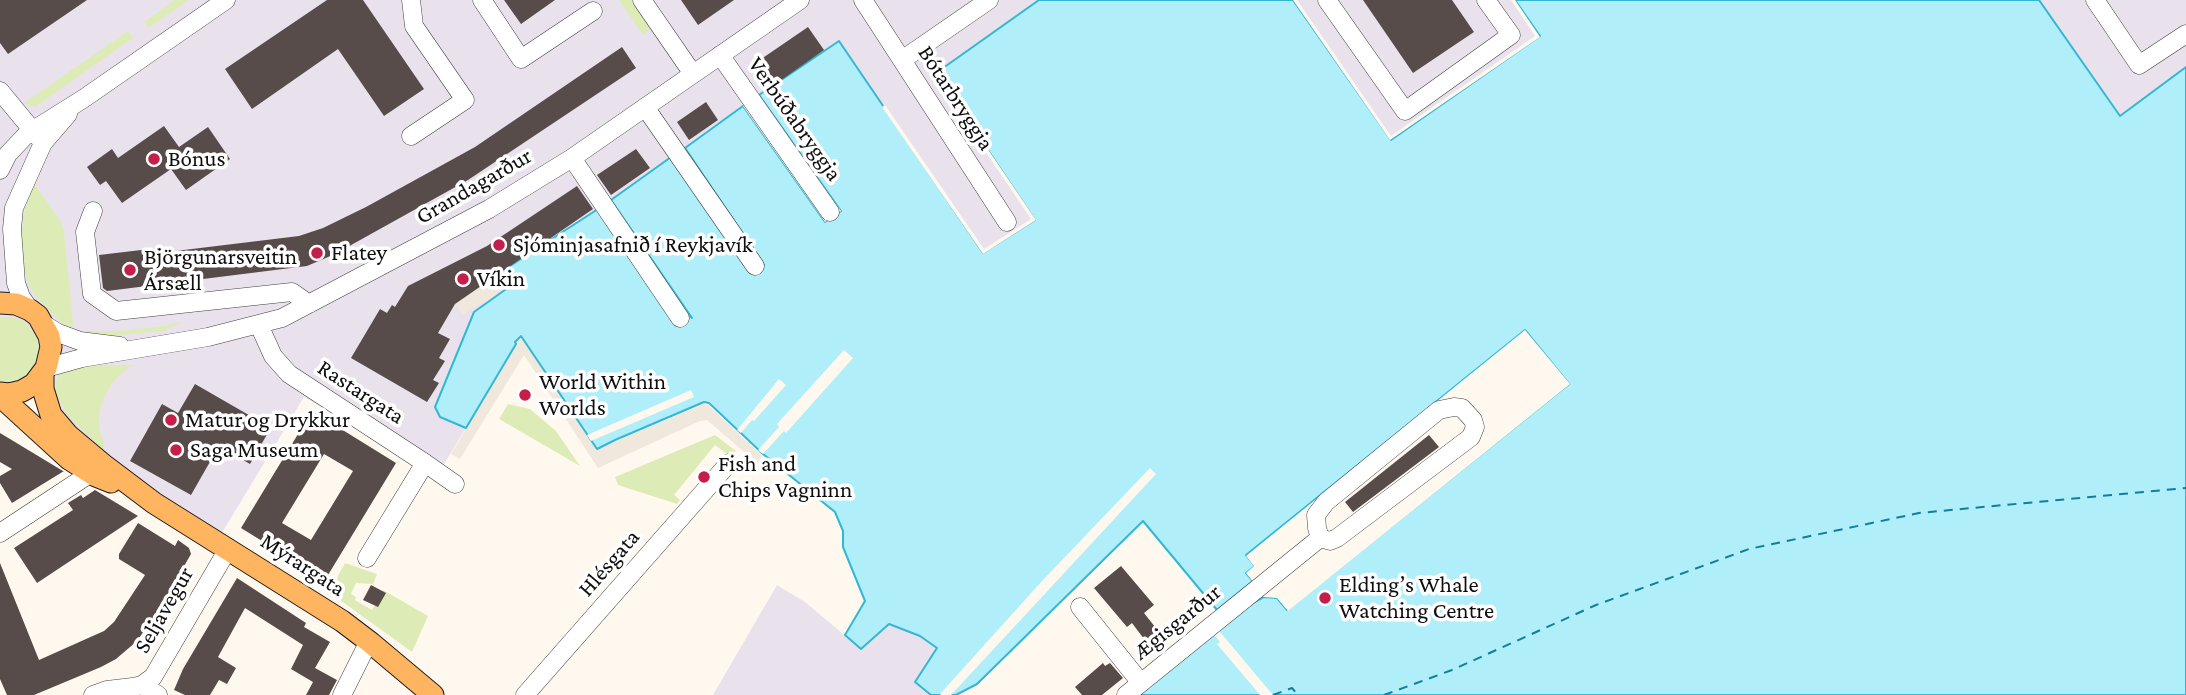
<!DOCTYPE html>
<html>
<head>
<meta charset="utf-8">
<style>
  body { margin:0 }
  canvas { display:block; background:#fff8ef }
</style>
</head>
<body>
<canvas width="2186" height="695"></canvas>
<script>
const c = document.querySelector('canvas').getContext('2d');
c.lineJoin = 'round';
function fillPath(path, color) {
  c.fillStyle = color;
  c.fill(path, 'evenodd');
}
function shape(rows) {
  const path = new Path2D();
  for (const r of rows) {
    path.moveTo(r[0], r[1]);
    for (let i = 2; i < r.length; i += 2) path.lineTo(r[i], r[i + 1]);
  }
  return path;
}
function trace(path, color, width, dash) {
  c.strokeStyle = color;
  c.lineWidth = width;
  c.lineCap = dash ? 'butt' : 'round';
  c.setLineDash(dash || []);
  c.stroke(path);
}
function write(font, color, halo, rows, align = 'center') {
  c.font = font + ' "Crimson Pro",serif';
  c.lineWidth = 7;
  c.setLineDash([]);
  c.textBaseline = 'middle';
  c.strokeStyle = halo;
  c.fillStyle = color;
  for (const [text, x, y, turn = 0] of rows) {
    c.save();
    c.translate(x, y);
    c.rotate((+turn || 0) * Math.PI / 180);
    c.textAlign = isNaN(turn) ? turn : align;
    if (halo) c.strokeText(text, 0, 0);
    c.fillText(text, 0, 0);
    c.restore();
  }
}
const industrial = shape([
  [0,0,1039,0,936,73,1036,220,983,254,839,41,611,200,507,268,516,281,474,312,521,336,438,474,304,397,217,541,58,435,21,375,0,370],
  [1293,0,1515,0,1540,37,1390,140],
  [2039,0,2186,0,2186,67,2120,116],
  [777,585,805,602,861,649,889,624,920,636,937,648,915,682,931,695,713,695]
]);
const green = shape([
  [175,0,188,0,153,25,149,27,146,25,144,22],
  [619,0,632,0,651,28,643,35],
  [128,31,133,38,35,107,24,103],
  [33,182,60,220,64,231,74,331,65,327,37,298,29,286,24,270,21,243,24,213],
  [0,317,11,317,22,320,30,327,36,336,39,347,38,358,34,368,27,376,17,382,6,384,0,383],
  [185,321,163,331,108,336,82,335,82,331,117,331,164,326],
  [71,365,133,365,123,372,111,384,103,400,99,414,99,429,105,445,103,450,66,414,57,396,55,385,58,376,63,369],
  [508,404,530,409,556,431,580,466,499,419],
  [715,435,736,451,731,457,715,445,674,495,680,500,677,504,618,485,615,477],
  [345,563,377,574,373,584,356,583,351,594,356,597,355,600,372,610,383,590,428,616,412,652,329,592]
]);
const plaza = shape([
  [506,269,514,281,495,294,597,449,704,404,708,405,762,456,757,463,707,420,700,421,598,468,524,355,460,459,451,454,516,344,486,300,463,315,455,304]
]);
const water = shape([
  [1039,0,1293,0,1391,140,1540,36,1515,0,2039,0,2120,116,2186,67,2186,695,1138,695,1223,620,1264,597,1277,598,1287,610,1569,384,1525,330,1246,555,1255,566,1246,573,1253,581,1217,610,1143,521,977,684,956,695,931,695,915,682,937,648,920,636,889,624,861,649,845,635,865,601,843,547,843,531,835,512,763,454,709,403,704,402,615,440,597,449,521,336,515,342,516,344,466,428,440,417,435,407,474,312,516,282,507,268,598,209,692,318,611,200,671,157,764,265,685,148,743,106,825,222,841,211,759,95,839,41,983,253,1035,220,936,73,1039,0]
]);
const pier = shape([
  [1293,0,1297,0,1391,136,1535,36,1511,0,1515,0,1540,37,1390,140],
  [936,73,1036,220,983,254,882,107,885,105,984,249,1031,219,933,74],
  [759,95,841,211,825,222,743,106],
  [1525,330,1570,384,1288,611,1277,598,1264,597,1262,594,1278,594,1288,606,1565,383,1525,334,1251,556,1258,566,1250,573,1256,580,1255,584,1246,573,1254,566,1246,556],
  [844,350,853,358,786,433,784,431,763,454,758,450,779,427,777,424],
  [779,379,786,385,754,421,752,420,741,433,737,430],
  [691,390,694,397,591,441,587,435],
  [1150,468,1156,474,951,695,941,695,940,694,1042,581],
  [1215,626,1273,695,1260,695,1217,644,1220,642,1210,630]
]);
const ferry = shape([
  [1273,695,1292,688,1298,695],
  [1384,695,1452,670,1596,605,1749,549,1919,513,2186,488]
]);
const building = shape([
  [0,0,87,0,8,54,0,43],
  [327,0,363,0,424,89,384,116,338,49,252,109,225,69],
  [504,0,555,0,521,24],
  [681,0,734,0,698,25],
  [1363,0,1452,0,1474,32,1413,73],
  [808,27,824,50,767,90,751,66],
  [622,47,636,68,468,180,335,254,307,266,107,291,103,288,99,255,158,248,159,253,299,236,323,228,366,207,475,147],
  [706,102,718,120,689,140,677,122],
  [164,126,179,147,208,127,230,159,186,190,171,169,122,203,106,181,100,185,87,167,112,149,118,158],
  [636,149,650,168,611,195,597,175],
  [577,186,593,209,455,304,438,333,450,339,439,358,445,361,433,380,439,383,427,402,351,358,380,309,387,313,392,305,395,307,408,286,487,246],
  [195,384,254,418,252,421,269,431,250,464,219,446,191,495,130,461,162,404,178,413],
  [312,411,396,463,325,580,241,528],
  [324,454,353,471,311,540,282,523],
  [0,433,63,471,64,471,12,503,0,483,0,476,12,469,0,462],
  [1429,435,1439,447,1353,512,1345,502],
  [95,490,138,516,37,583,14,548,73,510,68,503,81,495,83,498],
  [138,523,175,546,178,540,189,548,191,554,160,608,137,641,116,659,101,667,34,695,7,695,0,679,0,563,39,660,104,631,114,622,145,575,119,559,119,554],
  [1121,566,1154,605,1144,613,1163,637,1150,647,1132,623,1127,627,1094,588],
  [237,578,306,623,304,627,330,642,315,668,337,680,329,695,306,695,313,682,291,669,303,645,245,608,218,657,236,668,227,684,219,680,210,695,185,695,174,690,183,669],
  [371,585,386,593,378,607,363,600],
  [1103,663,1105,666,1110,663,1123,678,1102,695,1082,695,1075,687]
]);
const minor = shape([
  [482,0,521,59,593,11],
  [642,0,693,74],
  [863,0,1007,222],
  [1327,0,1405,111,1511,35,1486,0],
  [2095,0,2139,65,2186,34],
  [720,55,830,212],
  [902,60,989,0],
  [0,91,38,137],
  [645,107,755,266],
  [411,136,465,100,414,26,411,0],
  [572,158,680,318],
  [0,170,8,154,27,134,83,99,226,0],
  [93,211,85,232,92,294,116,311,292,292,309,304],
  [30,310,21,297,16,283,12,229,14,208,43,143,68,114],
  [45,325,58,333,80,341,120,346],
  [259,325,273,356,289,374,425,463,455,484],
  [46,368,82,358,208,337,282,318,489,209,572,158,800,0],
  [0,533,91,473],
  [367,558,425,463],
  [1080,607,1141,683],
  [142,685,158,695],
  [93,695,107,690,133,687,142,685,153,677,228,549],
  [342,695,369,641],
  [525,695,729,463],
  [1126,695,1320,538,1330,541,1337,538,1471,437,1475,427,1473,420,1462,408,1454,407,1439,410,1326,502,1316,515,1317,528,1320,538]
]);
const major = shape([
  [0,303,16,304,30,310,38,316,49,336,51,347,46,368,34,384,22,391,9,394,0,393],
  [43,375,43,389,51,415,68,435,105,466,154,503,342,621,371,643,433,695],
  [0,396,69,459,96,476,111,482]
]);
const markers = [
  [154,159,7,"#c51e4b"],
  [499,245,7,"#c51e4b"],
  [317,253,7,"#c51e4b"],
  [130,270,7,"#c51e4b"],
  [463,279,7,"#c51e4b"],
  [525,395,7,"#c51e4b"],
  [171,420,7,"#c51e4b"],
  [176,450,7,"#c51e4b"],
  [704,477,7,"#c51e4b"],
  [1325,598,7,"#c51e4b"]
];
const streetNames = [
  ["Bótarbryggja",956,98,57],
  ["Verbúðabryggja",795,119,55],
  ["Grandagarður",474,186,-30],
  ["Rastargata",361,392,33],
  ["Hlésgata",609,563,-49],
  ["Mýrargata",303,565,33],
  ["Seljavegur",164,610,-60],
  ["Ægisgarður",1177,622,-39]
];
const poiNames = [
  ["Bónus",168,159],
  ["Sjóminjasafnið í Reykjavík",513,245],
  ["Flatey",331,253],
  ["Björgunarsveitin",144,257],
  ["Ársæll",144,283],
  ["Víkin",477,279],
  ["World Within",539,382],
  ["Worlds",539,408],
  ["Matur og Drykkur",185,420],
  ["Saga Museum",190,450],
  ["Fish and",718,464],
  ["Chips Vagninn",718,490],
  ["Elding’s Whale",1339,585],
  ["Watching Centre",1339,611]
];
fillPath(industrial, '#e9e2ed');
fillPath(green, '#ddecb6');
fillPath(plaza, '#f0e7dd');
fillPath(water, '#b0eef9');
trace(water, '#33b7d4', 2);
fillPath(pier, '#fff8ef');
trace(ferry, '#107f9f', 2, [9, 7]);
fillPath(building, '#574c49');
trace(minor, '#414141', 19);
trace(major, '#1f1f1f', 23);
trace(minor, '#fff', 18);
trace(major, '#ffb55f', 21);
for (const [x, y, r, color] of markers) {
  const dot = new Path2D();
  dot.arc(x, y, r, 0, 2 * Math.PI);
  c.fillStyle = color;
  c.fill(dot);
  trace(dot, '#fff', 2.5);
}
write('23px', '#0e0e0e', '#fff', streetNames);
write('23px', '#0e0e0e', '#fff', poiNames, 'left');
</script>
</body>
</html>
